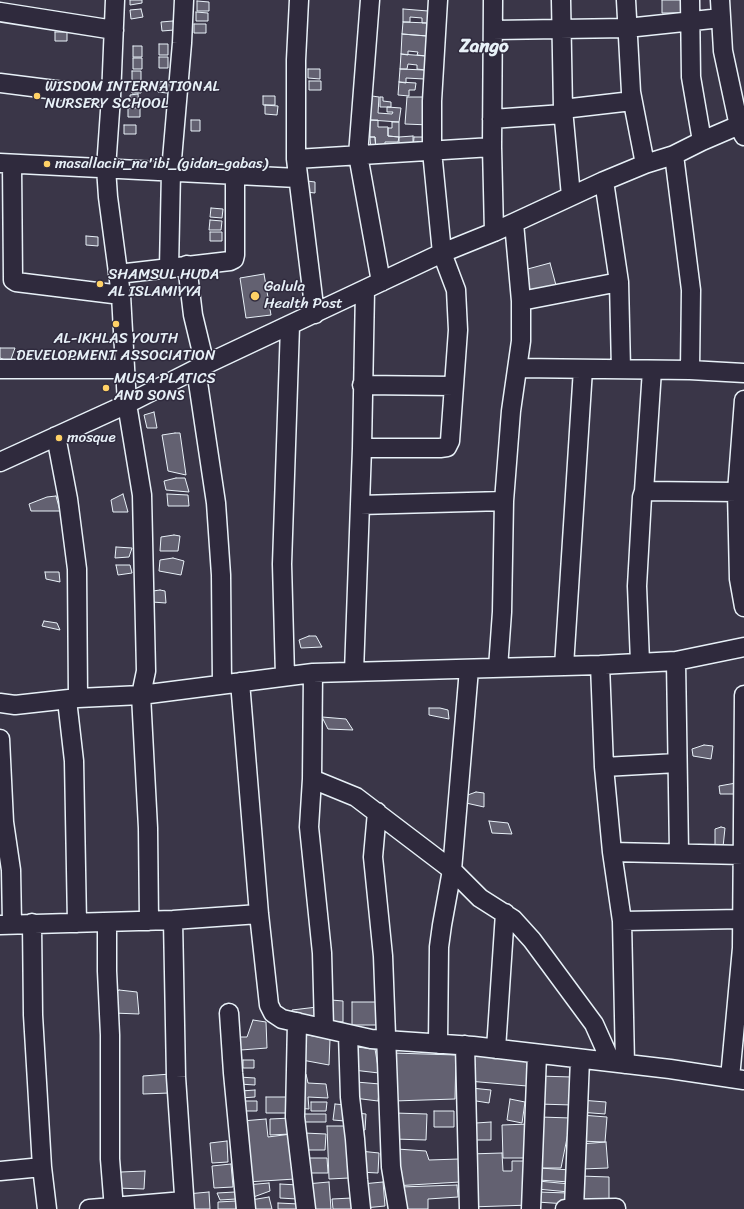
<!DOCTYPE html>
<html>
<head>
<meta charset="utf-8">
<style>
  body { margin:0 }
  canvas { display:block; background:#3a3648 }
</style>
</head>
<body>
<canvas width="744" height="1209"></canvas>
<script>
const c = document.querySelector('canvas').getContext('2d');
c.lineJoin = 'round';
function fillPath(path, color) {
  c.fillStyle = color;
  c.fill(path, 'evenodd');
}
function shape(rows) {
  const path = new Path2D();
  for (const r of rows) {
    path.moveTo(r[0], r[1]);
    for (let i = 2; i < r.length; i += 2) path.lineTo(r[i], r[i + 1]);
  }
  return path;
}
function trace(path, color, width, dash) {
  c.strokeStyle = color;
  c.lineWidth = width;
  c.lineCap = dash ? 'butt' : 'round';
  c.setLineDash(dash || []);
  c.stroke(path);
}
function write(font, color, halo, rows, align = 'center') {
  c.font = font + ' Sriracha,sans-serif';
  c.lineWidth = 3;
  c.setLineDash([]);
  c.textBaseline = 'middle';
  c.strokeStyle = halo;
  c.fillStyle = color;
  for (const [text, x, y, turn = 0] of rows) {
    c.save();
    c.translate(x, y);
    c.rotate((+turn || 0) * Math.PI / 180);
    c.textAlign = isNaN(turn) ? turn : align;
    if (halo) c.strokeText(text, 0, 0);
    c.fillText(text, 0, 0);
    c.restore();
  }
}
const building = shape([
  [130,0,142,0,142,3,130,5,130,0],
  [662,0,682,0,683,13,662,13,662,0],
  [197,1,209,2,209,11,197,11,197,1],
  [141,9,143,17,131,19,130,10,141,9],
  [403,9,428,11,428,23,422,23,422,18,410,17,410,22,403,22,403,9],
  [196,12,208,13,208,21,196,21,196,12],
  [173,21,174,30,162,31,161,22,173,21],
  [403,22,428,23,427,36,402,34,403,22],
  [194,24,206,24,206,33,194,33,194,24],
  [55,32,67,32,67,41,55,41,55,32],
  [402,34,427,36,426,56,417,55,418,52,408,51,408,55,401,54,402,34],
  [159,44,168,44,168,55,159,55,159,44],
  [133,46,142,46,142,57,133,57,133,46],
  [401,54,426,56,425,70,417,69,417,65,408,64,407,69,400,69,401,54],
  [159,57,168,57,168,68,159,68,159,57],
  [133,58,142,58,142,69,133,69,133,58],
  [308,69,320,69,320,79,308,78,308,69],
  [400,69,425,70,424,79,406,78,406,83,399,82,400,69],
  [132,71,141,71,141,82,132,82,132,71],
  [167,81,167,93,158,92,158,82,167,81],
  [309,81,321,81,321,90,309,90,309,81],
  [132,82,141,82,141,93,132,93,132,82],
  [399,82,416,83,415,90,409,90,409,96,398,95,399,82],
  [138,94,139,105,130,105,130,95,138,94],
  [263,96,275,96,275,105,263,105,263,96],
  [372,96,379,97,378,113,392,114,393,112,387,112,387,107,401,108,399,122,370,120,372,96],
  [380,97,383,97,383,101,391,102,391,107,380,107,380,97],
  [407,97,430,97,430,125,405,124,407,97],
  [265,105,278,106,277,115,265,114,265,105],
  [128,108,140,108,140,117,128,117,128,108],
  [191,120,200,120,200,131,191,131,191,120],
  [370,120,378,120,378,127,388,127,388,136,399,137,398,142,385,142,385,149,376,150,375,137,370,137,370,120],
  [392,122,399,122,399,137,388,136,388,128,392,128,392,122],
  [124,125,136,125,136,134,124,134,124,125],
  [413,136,413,149,399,149,399,137,413,136],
  [370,137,375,137,376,150,371,152,370,137],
  [414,137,427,137,427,148,413,149,414,137],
  [307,181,315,182,315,193,306,192,307,181],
  [211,208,223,209,222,218,210,217,211,208],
  [210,220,222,221,221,230,209,230,210,220],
  [210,232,222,232,222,241,210,241,210,232],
  [86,236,98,237,98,246,86,245,86,236],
  [550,263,557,289,528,295,524,270,550,263],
  [264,274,271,315,246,318,240,278,264,274],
  [0,348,15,348,10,362,0,358,0,348],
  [154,412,157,428,147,428,144,415,154,412],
  [175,433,180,433,186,475,168,471,162,435,175,433],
  [176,478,185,478,189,492,166,490,164,481,176,478],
  [123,494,128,512,113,512,111,500,123,494],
  [167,494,188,495,189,506,168,506,167,494],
  [56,496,60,511,31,511,29,504,47,497,56,496],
  [174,535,180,536,178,551,160,551,161,537,174,535],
  [116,547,132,548,129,557,115,558,116,547],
  [173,558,184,561,181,575,159,571,160,560,173,558],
  [116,565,130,565,132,573,118,575,116,565],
  [45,572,59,572,60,582,46,579,45,572],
  [160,590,165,591,166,603,152,602,153,591,160,590],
  [44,621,57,623,60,630,42,626,44,621],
  [309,636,316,636,322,647,301,648,299,640,309,636],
  [429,708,440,708,448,710,449,719,429,715,429,708],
  [322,717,346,719,353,730,328,729,322,717],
  [704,745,713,746,711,759,693,756,692,749,704,745],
  [736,783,736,794,720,794,719,786,736,783],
  [476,792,484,793,484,807,466,803,465,796,476,792],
  [489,821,508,823,512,834,492,833,489,821],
  [721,827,725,828,723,847,715,847,715,829,721,827],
  [119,990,137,992,139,1014,113,1013,114,994,119,990],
  [331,1000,343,1001,343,1022,330,1021,331,1000],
  [352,1002,378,1002,378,1025,352,1025,352,1002],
  [317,1007,318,1020,292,1013,292,1010,317,1007],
  [253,1020,266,1022,267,1048,241,1050,236,1049,235,1037,247,1037,253,1020],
  [302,1034,330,1039,329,1065,302,1060,302,1034],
  [356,1047,375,1049,379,1073,353,1070,356,1047],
  [393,1053,456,1055,455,1099,394,1101,393,1053],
  [470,1053,529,1060,527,1086,468,1081,470,1053],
  [243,1060,254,1060,254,1068,243,1068,243,1060],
  [297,1072,306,1074,308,1083,326,1084,328,1098,308,1097,309,1109,297,1108,297,1072],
  [171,1074,169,1093,143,1094,143,1076,171,1074],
  [538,1076,572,1077,572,1105,538,1104,538,1076],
  [239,1077,255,1078,255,1085,239,1084,239,1077],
  [356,1082,380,1084,378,1101,354,1098,356,1082],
  [471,1088,491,1090,489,1103,470,1100,471,1088],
  [255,1090,255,1097,241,1098,241,1091,255,1090],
  [266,1097,287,1097,287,1113,266,1113,266,1097],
  [510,1099,525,1102,522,1123,507,1120,510,1099],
  [580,1100,606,1102,605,1114,579,1112,580,1100],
  [241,1101,257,1101,257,1111,241,1111,241,1101],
  [311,1102,327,1102,326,1111,311,1111,311,1102],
  [335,1104,346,1105,345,1121,333,1120,335,1104],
  [434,1111,454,1111,454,1127,434,1127,434,1111],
  [357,1113,366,1114,365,1130,356,1129,357,1113],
  [395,1113,427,1114,426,1140,394,1139,395,1113],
  [302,1114,326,1114,326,1122,302,1122,302,1114],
  [581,1115,607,1117,605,1142,579,1141,581,1115],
  [540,1117,571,1118,561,1168,537,1168,540,1117],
  [291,1118,291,1134,270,1135,270,1119,291,1118],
  [266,1119,268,1137,291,1134,295,1179,247,1182,242,1121,266,1119],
  [491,1122,491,1140,476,1140,476,1123,491,1122],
  [529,1124,529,1158,503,1158,502,1125,529,1124],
  [327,1126,348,1126,349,1178,329,1179,327,1126],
  [304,1133,326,1134,325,1150,304,1150,304,1133],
  [227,1141,228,1162,212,1163,210,1143,227,1141],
  [606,1142,608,1168,582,1169,580,1144,606,1142],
  [397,1149,426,1151,429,1160,459,1159,460,1182,394,1186,397,1149],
  [360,1151,379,1153,378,1173,359,1172,360,1151],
  [502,1153,503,1171,512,1171,512,1161,530,1161,531,1205,470,1207,469,1154,502,1153],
  [304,1158,327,1158,328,1173,304,1173,304,1158],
  [231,1164,233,1187,214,1188,212,1166,231,1164],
  [539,1168,571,1170,570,1182,538,1180,539,1168],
  [145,1171,144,1189,117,1188,121,1172,145,1171],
  [580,1176,609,1177,609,1201,578,1201,580,1176],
  [538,1181,570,1184,569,1192,537,1189,538,1181],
  [329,1182,331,1209,308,1209,306,1184,329,1182],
  [383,1182,385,1206,364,1208,362,1184,383,1182],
  [269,1183,270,1191,248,1199,246,1185,269,1183],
  [280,1184,298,1185,297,1199,280,1198,280,1184],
  [457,1185,458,1197,428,1199,428,1209,401,1209,400,1187,457,1185],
  [209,1192,210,1209,189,1209,187,1194,209,1192],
  [235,1192,236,1199,220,1200,217,1193,235,1192],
  [538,1192,568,1193,567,1204,537,1202,538,1192],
  [269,1197,272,1209,253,1209,251,1200,269,1197],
  [352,1198,353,1209,333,1209,332,1199,352,1198],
  [236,1201,236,1209,218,1209,218,1202,236,1201],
  [278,1203,299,1204,298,1209,278,1209,278,1203]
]);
const minor = shape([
  [115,0,111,97,106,168,108,197,121,295,127,404,142,495,146,671,141,695,148,828,149,921],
  [299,0,296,60,296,159,315,314],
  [370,0,358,155,381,282],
  [493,0,492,147,494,232],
  [561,0,563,109,571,196],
  [626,0,631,92,645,164],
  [690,0,691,77,702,141],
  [720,0,723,51,739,126,744,136],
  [0,12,114,30],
  [493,30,627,28,721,18],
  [0,83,111,97],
  [563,109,632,101],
  [492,119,563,114],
  [674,155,691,290,690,370],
  [296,159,492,147],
  [0,163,297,178],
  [12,164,13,280,16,282,121,295],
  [604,181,619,282,621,369],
  [187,265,193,315,205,365],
  [169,268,171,171,182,43,184,0],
  [118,274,230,261,234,259,235,255,235,175],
  [521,301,619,282],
  [518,368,690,370,744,373],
  [0,369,125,369],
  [196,369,216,503,221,575,222,684],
  [362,385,454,386],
  [744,400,737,492,739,579,744,607],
  [56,436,68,499,77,569,78,698],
  [362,448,440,448,447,447,450,441,458,330,456,290,442,253,432,151,432,101,438,0],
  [0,462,127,404,196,369,442,253,494,232,604,181,645,164,674,155,702,141,744,123],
  [644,491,737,492],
  [360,505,504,501],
  [676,661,679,853],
  [640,662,637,586,642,497,644,491,652,370],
  [600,665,604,767,612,852,622,921,625,1064],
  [564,666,583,369],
  [498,668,502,612,504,501,511,411,521,341,521,301,514,223],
  [354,672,362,448,365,290],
  [313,673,312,779,309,827,322,953,324,1028],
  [285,676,282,564,290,326],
  [240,682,259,914,269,1005,273,1013,282,1019,371,1039,473,1046,670,1069,744,1080],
  [67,700,74,761,77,923],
  [0,703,15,705,78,698,141,695,313,673,600,665,676,661,744,647],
  [0,739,4,822,11,870,12,924],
  [604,767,677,763],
  [312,779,356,797,452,870,480,898,513,919,532,940,594,1024,611,1062],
  [377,812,373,857,383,956,391,1167,398,1209],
  [612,852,743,855],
  [173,920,176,1077,185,1209],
  [622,921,742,919],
  [107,922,107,971,110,1035,110,1159,114,1209],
  [32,923,33,1015,42,1167,47,1209],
  [0,925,173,920,259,914],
  [229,1013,233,1073,246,1209],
  [297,1022,295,1117,306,1209],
  [348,1034,350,1097,355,1139,358,1180,361,1209],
  [438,1044,439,947,442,925,452,870,469,669],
  [465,1045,469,1209],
  [496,1049,505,913],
  [730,1078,742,948,744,695],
  [0,1171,42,1167],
  [574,1208,580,1059],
  [89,1209,184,1201],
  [531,1209,537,1054],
  [565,1209,616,1208]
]);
const markers = [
  [37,96,4,"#ffd166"],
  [47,164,4,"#ffd166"],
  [100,284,4,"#ffd166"],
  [255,296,5,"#ffd166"],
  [116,324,4,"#ffd166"],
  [106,388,4,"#ffd166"],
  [59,438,4,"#ffd166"]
];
const poiNames = [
  ["WISDOM INTERNATIONAL",45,87],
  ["NURSERY SCHOOL",45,104],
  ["masallacin_na'ibi_(gidan_gabas)",55,164],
  ["SHAMSUL HUDA",108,275],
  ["AL ISLAMIYYA",108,292],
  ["Galula",264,287],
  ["Health Post",264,304],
  ["AL-IKHLAS YOUTH",116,339,"center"],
  ["DEVELOPMENT ASSOCIATION",116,356,"center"],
  ["MUSA PLATICS",114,379],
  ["AND SONS",114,396],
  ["mosque",67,438]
];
const districtNames = [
  ["Zango",484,47]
];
fillPath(building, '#636171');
trace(building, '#e8f1f8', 1);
trace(minor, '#e8f1f8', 21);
trace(minor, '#2f2a3d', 18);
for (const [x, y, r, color] of markers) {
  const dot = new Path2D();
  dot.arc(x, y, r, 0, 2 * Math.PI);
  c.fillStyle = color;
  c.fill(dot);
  trace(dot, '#2f2a3d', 1.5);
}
write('15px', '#e8f1f8', '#2f2a3d', poiNames, 'left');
write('bold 19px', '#e8f1f8', '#2f2a3d', districtNames);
</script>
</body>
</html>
